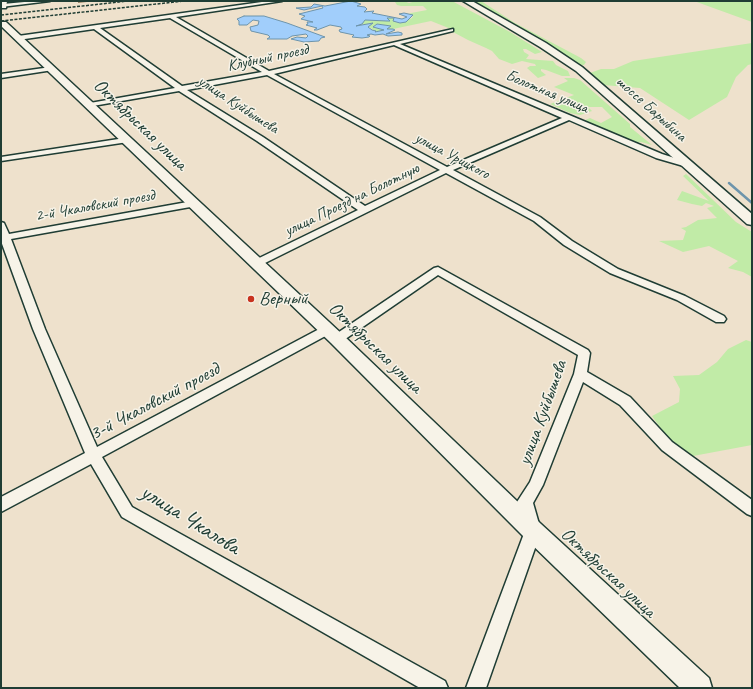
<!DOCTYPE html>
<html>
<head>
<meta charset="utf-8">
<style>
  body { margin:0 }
  #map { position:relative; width:753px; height:689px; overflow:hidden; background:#eee1cc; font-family:Caveat,sans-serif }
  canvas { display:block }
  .frame { position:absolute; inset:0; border:2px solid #1f3d34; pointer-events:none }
</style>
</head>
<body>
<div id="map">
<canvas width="753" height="689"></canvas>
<div class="frame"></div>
</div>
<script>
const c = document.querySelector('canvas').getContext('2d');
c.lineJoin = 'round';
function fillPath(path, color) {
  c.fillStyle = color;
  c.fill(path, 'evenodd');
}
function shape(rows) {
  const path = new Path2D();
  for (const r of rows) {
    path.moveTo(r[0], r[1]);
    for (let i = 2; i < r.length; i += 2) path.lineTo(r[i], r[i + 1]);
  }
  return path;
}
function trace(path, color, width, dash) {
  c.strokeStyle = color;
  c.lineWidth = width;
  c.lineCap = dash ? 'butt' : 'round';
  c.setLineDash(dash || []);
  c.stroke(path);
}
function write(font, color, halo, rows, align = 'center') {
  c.font = font + ' Caveat,sans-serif';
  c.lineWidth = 3;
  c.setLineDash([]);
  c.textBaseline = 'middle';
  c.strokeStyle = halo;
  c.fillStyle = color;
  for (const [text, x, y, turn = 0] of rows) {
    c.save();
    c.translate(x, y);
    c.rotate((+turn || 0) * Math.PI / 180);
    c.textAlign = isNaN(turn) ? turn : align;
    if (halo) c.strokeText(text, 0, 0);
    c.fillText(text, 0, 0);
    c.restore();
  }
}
const green = shape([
  [404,1,409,3,416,1,452,1,510,32,542,52,535,54,526,49,523,49,524,52,529,55,526,59,553,61,556,65,568,71,570,76,562,76,546,70,541,69,541,71,546,75,538,78,527,68,530,66,536,66,535,64,522,61,512,64,499,59,492,51,486,48,468,40,453,32,451,29,431,21,393,29,386,29,391,26,377,24,373,27,385,30,374,32,375,31,368,26,373,23,355,26,362,24,364,20,390,21,386,18,395,18,393,21,400,23,412,18,413,16,409,14,411,13,427,10,423,6,401,6,397,5,395,2],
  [470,1,481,1,515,23,581,58,586,62,584,65,578,65],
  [694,1,752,1,752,22],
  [752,43,752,64,748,65,736,77,727,97,689,120,640,88,603,85,590,73,601,69,614,69,633,61],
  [564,78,574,78,580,80,630,124,630,127,652,145,641,142,635,143,583,121,590,118,601,123,612,117,602,107,588,107,592,111,580,115,570,113,550,104,574,95,554,87,568,81],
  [686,174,736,222,752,232,752,277,743,272,728,268,738,261,709,246,683,252,659,241,683,240,686,231,681,228,686,227,698,220,717,218,707,208,714,206,706,203,702,206,692,204,677,200,682,191,709,201,683,176],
  [746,340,752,342,752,445,693,456,666,436,652,416,679,402,680,389,673,376,699,375,717,362,728,349]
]);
const water = shape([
  [351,1,361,4,357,6,365,7,367,9,364,12,374,11,372,13,402,19,407,17,399,14,404,13,413,15,406,22,400,23,393,21,394,18,387,18,390,21,387,21,365,20,362,24,356,26,373,23,368,27,372,30,376,31,375,32,384,30,373,27,377,24,391,26,387,29,393,29,395,30,386,34,398,32,402,33,402,35,388,36,383,34,375,35,371,34,367,35,370,36,369,37,362,38,352,37,354,35,340,32,339,30,342,29,341,27,330,25,317,30,314,30,317,28,306,25,308,24,307,22,313,22,301,19,305,16,299,14,323,8,322,6,304,10,296,8,311,7,314,4,325,6,351,1],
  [244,16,264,16,287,23,325,37,321,38,319,41,304,42,291,39,297,37,306,38,308,36,306,34,292,36,287,39,267,39,270,37,268,35,251,31,250,27,258,25,259,21,253,20,247,25,239,25,239,21,237,19,244,16]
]);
const stream = shape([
  [729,183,752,203]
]);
const street = shape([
  [35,1,50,1,1,7,3,4,35,1],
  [269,1,282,1,176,17,269,71,453,29,453,31,400,44,662,154,690,163,691,165,687,167,656,158,569,120,453,170,540,217,572,241,618,269,685,296,724,316,726,319,724,322,716,322,677,300,610,273,564,245,534,221,446,173,261,265,253,265,252,263,253,261,358,210,257,141,179,91,87,107,87,103,90,103,175,88,94,29,18,40,15,38,18,36,269,1],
  [170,18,262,72,182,86,100,28,170,18],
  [394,45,562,118,447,167,274,74,394,45],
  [267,75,440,170,365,206,263,137,187,90,267,75],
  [51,67,53,68,53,70,1,78,1,74,51,67],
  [125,138,129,140,128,142,1,161,1,157,125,138],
  [193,201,196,202,198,204,196,206,11,239,45,329,97,447,323,327,327,326,331,327,333,330,331,333,102,457,132,507,445,681,448,688,420,688,122,517,91,464,1,512,1,497,85,453,33,329,1,241,1,222,4,223,9,234,193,201],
  [438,267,588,350,590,353,587,372,630,397,672,442,752,500,752,516,747,514,662,450,620,405,583,382,543,485,533,503,541,531,486,688,466,688,525,531,517,502,530,482,574,374,578,355,438,275,341,342,333,342,331,339,333,336,434,268,438,267]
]);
const secondary = shape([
  [1,1,7,1,6,8,1,8,1,1],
  [463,1,472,1,546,43,582,67,752,214,752,225,747,224,576,71,540,47,463,1],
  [1,22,6,22,343,335,541,524,709,678,712,688,680,688,525,538,331,343,1,26,1,22]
]);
const rail = shape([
  [1,15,128,1],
  [1,21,184,1]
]);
const shadedWall = shape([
  [78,1,96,1,78,3]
]);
const markers = [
  [251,299,4,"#c8321e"]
];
const farStreetnames = [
  ["Клубный проезд",268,58,-12],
  ["Болотная улица",547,92,23],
  ["улица Куйбышева",238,105,33],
  ["шоссе Барыбина",651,109,42],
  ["улица Урицкого",452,156,28],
  ["улица Проезд на Болотную",352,200,-26],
  ["2-й Чкаловский проезд",95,206,-10]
];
const streetNames = [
  ["Октябрьская улица",140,125,44],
  ["Октябрьская улица",375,348,44],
  ["3-й Чкаловский проезд",155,402,-28],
  ["улица Куйбышева",543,413,-70],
  ["Октябрьская улица",608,573,43]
];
const poiNames = [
  ["Верный",259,299]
];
const nearStreetnames = [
  ["улица Чкалова",190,520,32]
];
fillPath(green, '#c1eba7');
fillPath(water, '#a1cefb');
trace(water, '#6d94ab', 1);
trace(stream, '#6d94ab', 2.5);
trace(street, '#1f3d34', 3);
trace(secondary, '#1f3d34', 3);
fillPath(street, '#f7f3e8');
fillPath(secondary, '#f7f3e8');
trace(rail, '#1f3d34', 1.5, [3, 1.5]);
fillPath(shadedWall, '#977f61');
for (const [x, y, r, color] of markers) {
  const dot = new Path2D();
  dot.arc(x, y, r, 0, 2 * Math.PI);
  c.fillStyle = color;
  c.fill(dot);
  trace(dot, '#f7f3e8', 1.5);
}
write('16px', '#1f3d34', '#f7f3e8', farStreetnames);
write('19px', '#1f3d34', '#f7f3e8', streetNames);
write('19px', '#1f3d34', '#f7f3e8', poiNames, 'left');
write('23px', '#1f3d34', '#f7f3e8', nearStreetnames);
</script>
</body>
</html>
